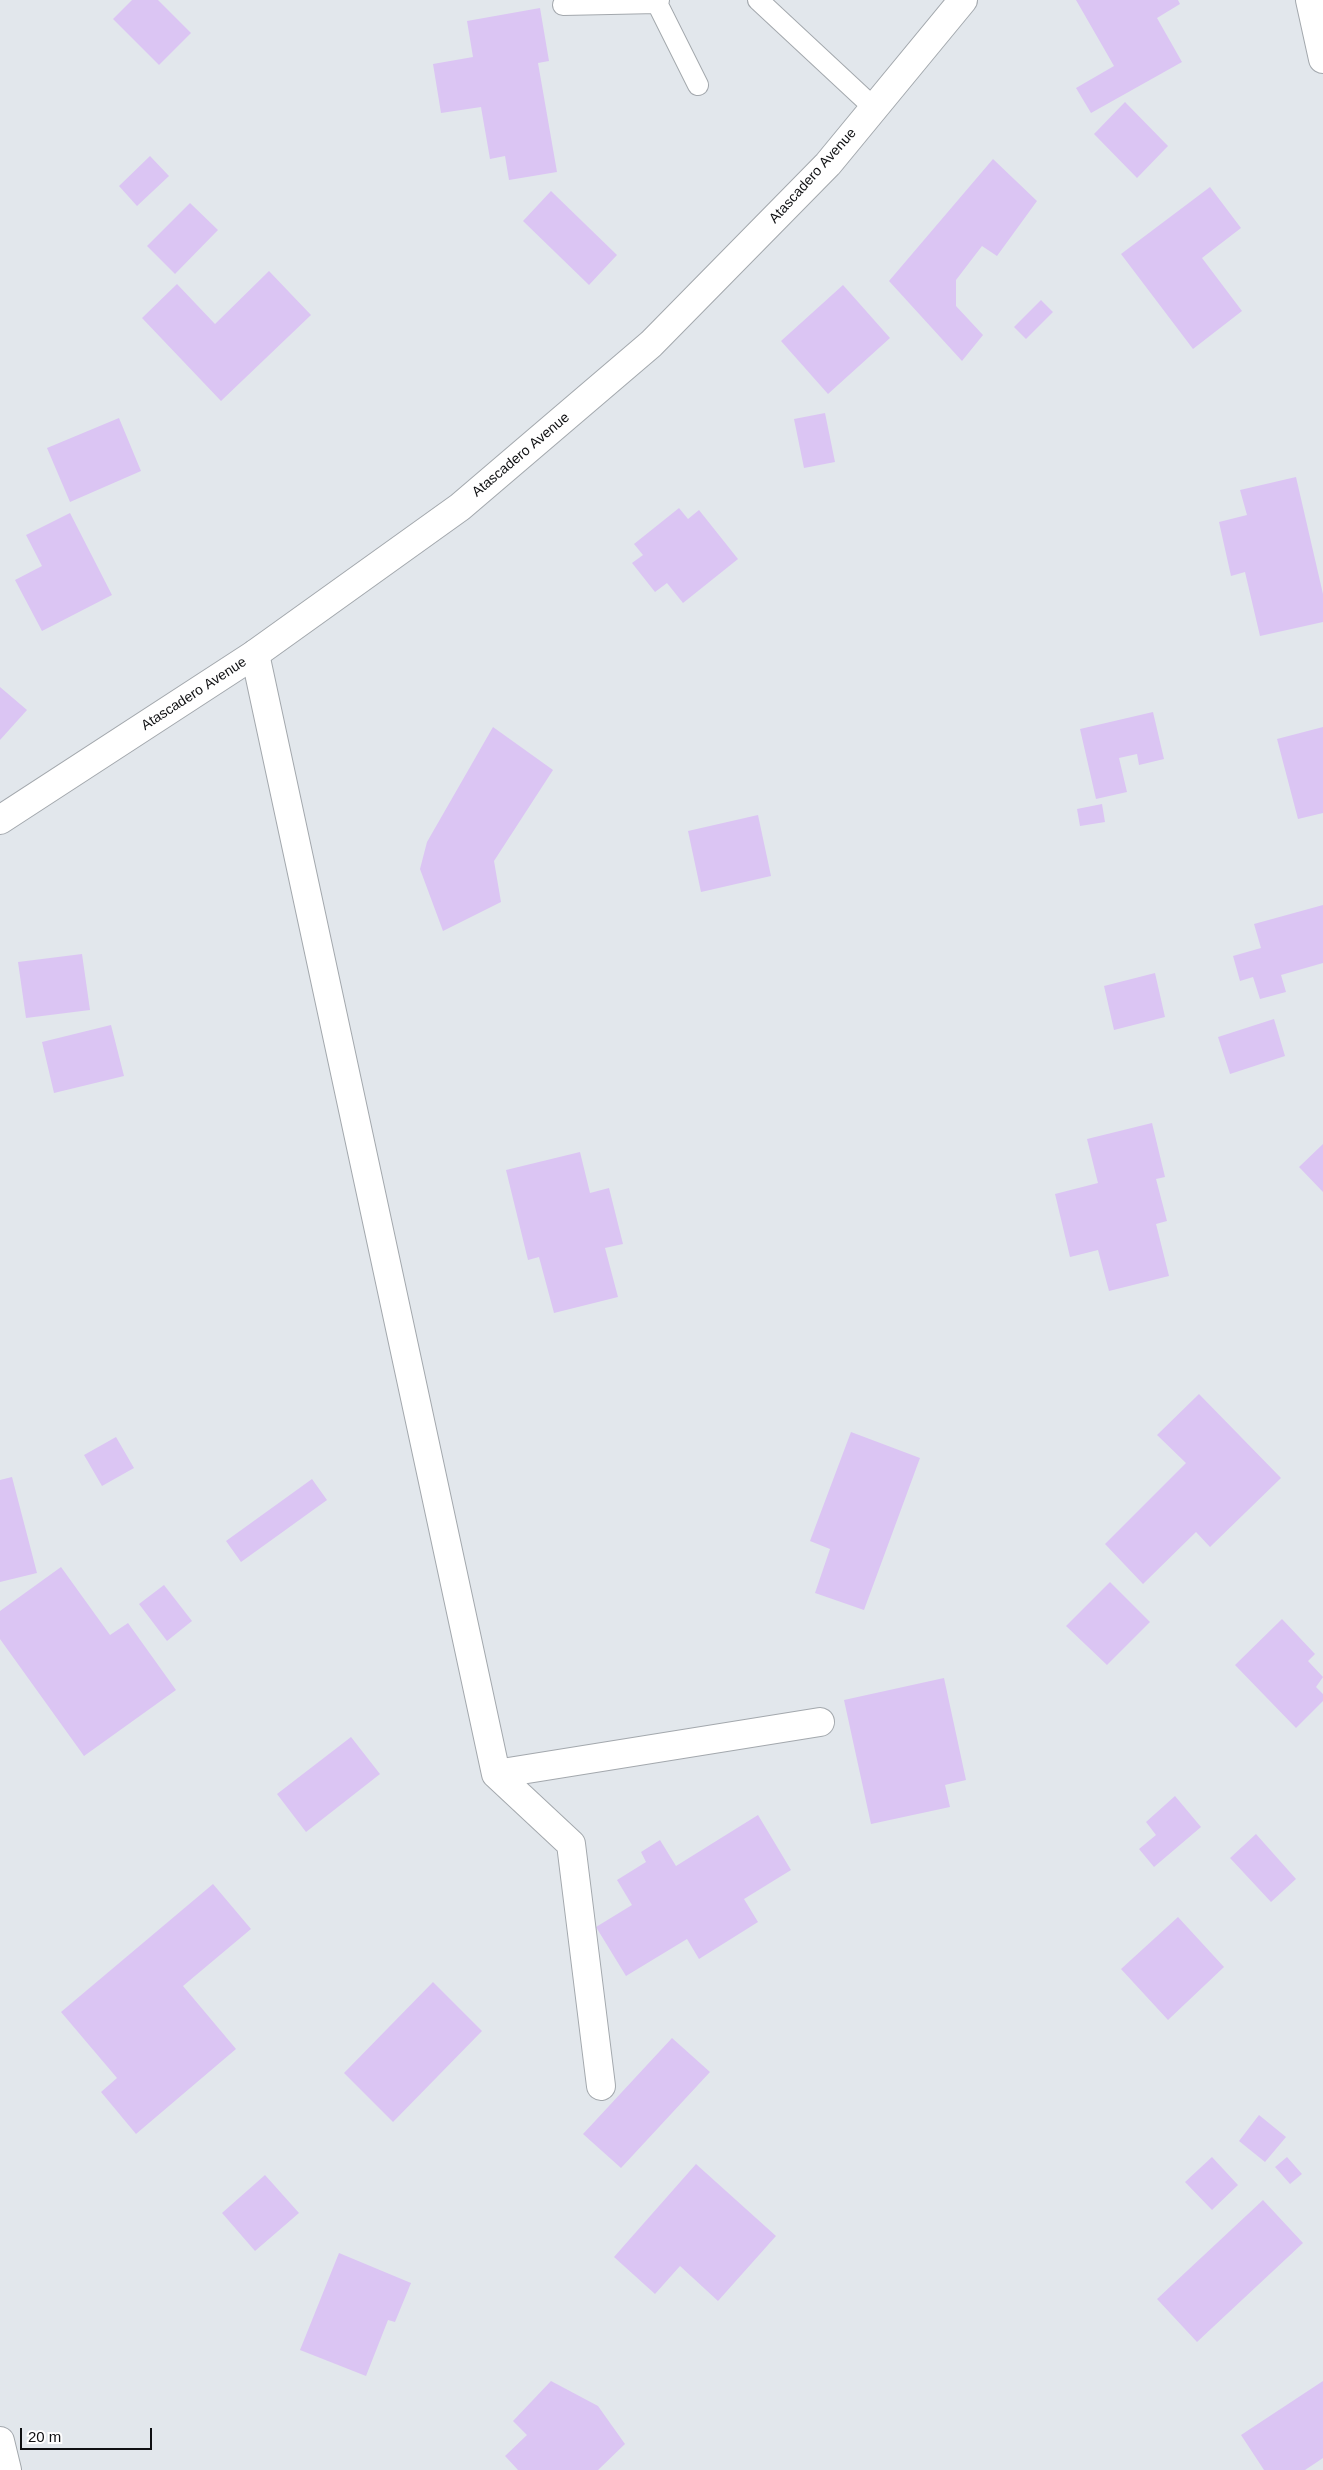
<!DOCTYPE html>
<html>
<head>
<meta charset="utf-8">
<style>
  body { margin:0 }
  #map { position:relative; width:1323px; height:2470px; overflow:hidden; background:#e2e7ec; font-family:Arial,sans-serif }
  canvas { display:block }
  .scale { position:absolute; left:20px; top:2428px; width:132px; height:22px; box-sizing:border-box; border:2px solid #0e0f11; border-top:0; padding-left:6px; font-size:15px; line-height:18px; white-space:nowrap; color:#0e0f11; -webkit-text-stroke:4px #fff; paint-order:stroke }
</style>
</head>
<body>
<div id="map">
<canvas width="1323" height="2470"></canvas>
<div class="scale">20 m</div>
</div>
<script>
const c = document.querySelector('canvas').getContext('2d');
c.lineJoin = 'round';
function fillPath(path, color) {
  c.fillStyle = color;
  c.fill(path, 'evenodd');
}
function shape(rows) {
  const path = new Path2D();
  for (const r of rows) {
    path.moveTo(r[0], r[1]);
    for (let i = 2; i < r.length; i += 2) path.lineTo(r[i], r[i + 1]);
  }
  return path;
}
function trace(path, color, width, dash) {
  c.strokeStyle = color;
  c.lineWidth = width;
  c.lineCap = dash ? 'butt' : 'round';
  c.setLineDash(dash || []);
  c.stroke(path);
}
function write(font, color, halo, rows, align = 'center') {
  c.font = font + ' Arial,sans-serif';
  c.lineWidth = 4;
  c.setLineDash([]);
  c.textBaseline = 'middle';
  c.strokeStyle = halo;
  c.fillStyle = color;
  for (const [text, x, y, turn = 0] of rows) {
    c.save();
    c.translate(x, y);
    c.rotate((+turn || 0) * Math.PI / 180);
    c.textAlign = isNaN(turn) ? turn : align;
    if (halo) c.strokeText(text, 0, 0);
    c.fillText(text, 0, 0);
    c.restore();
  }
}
const building = shape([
  [132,0,158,0,191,33,159,65,113,19],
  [1076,0,1178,0,1180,4,1157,18,1182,62,1091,113,1076,88,1114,66],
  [540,8,549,61,538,63,557,172,509,180,505,156,490,159,481,107,441,113,433,64,473,57,467,21],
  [1125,102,1168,146,1137,178,1094,134],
  [150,156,169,176,137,206,119,186],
  [993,159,1037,201,997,256,982,246,956,280,956,306,983,335,962,361,889,281],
  [1210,187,1241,228,1202,258,1242,311,1193,349,1121,254],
  [551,191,617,255,589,285,523,221],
  [190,203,218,230,175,274,147,246],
  [269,271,311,315,221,401,142,318,177,284,215,324],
  [843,285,890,338,828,394,781,341],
  [1041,300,1053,312,1026,339,1014,327],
  [825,413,835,462,804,468,794,419],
  [119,418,141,471,70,502,47,448],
  [1296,477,1323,594,1323,622,1260,636,1245,572,1231,576,1219,522,1247,515,1240,490],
  [679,508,688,519,699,510,738,559,683,603,667,583,655,592,632,563,643,555,634,544],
  [70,513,112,595,42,631,15,580,42,566,26,535],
  [0,687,27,710,0,740],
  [1153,712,1164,759,1139,765,1137,754,1119,758,1127,792,1096,799,1080,729],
  [493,727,553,770,494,861,501,902,443,931,420,869,427,842],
  [1323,727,1323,813,1298,819,1277,739],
  [1102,804,1105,822,1080,826,1077,809],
  [758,815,771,876,701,892,688,831],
  [1323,905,1323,963,1281,975,1286,992,1260,999,1253,977,1240,981,1233,956,1261,948,1254,924],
  [82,954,90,1010,26,1018,18,962],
  [1155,973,1165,1017,1114,1030,1104,986],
  [1274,1019,1285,1056,1230,1074,1218,1037],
  [111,1025,124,1076,54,1093,42,1042],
  [1152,1123,1165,1177,1156,1179,1167,1221,1156,1224,1169,1276,1109,1291,1098,1250,1070,1257,1055,1194,1098,1183,1087,1139],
  [1323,1144,1323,1192,1299,1167],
  [580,1152,590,1193,609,1188,623,1244,605,1248,618,1297,554,1313,539,1257,528,1260,506,1170],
  [1199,1394,1281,1478,1210,1547,1196,1532,1143,1584,1105,1544,1186,1463,1157,1435],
  [851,1432,920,1458,864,1610,815,1593,830,1549,810,1541],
  [116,1437,134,1468,102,1486,84,1455],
  [12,1477,37,1573,0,1582,0,1480],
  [312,1479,327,1500,241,1562,226,1541],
  [61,1567,110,1635,128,1623,176,1690,84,1756,0,1639,0,1611],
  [1110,1582,1150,1622,1107,1665,1066,1626],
  [164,1585,192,1621,167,1641,139,1604],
  [1282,1619,1315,1654,1308,1661,1323,1677,1316,1687,1323,1694,1323,1701,1296,1728,1235,1665],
  [944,1678,966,1780,945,1785,950,1807,871,1824,844,1700],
  [351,1737,380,1774,306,1832,277,1794],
  [1175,1796,1201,1827,1154,1867,1139,1849,1156,1835,1146,1822],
  [758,1815,791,1870,744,1899,758,1922,699,1959,687,1939,626,1976,596,1927,632,1905,617,1880,646,1862,641,1852,660,1840,676,1866],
  [1256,1834,1296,1879,1271,1902,1230,1858],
  [213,1884,251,1929,183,1986,236,2049,136,2134,101,2092,117,2078,61,2012],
  [1178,1917,1224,1967,1168,2020,1121,1969],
  [433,1982,482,2031,393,2122,344,2073],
  [672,2038,710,2072,621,2168,583,2134],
  [1259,2115,1286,2137,1265,2162,1239,2141],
  [1212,2157,1238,2185,1212,2210,1185,2182],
  [1287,2157,1302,2174,1290,2184,1275,2167],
  [696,2164,776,2236,718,2301,680,2266,655,2294,614,2257],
  [265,2175,299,2213,255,2251,222,2213],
  [1263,2200,1303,2243,1197,2342,1157,2299],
  [339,2253,411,2283,395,2322,388,2320,366,2376,300,2350],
  [551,2381,598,2406,625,2444,598,2470,518,2470,505,2456,527,2435,513,2421],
  [1323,2381,1323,2458,1305,2470,1264,2470,1241,2435]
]);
const service = shape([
  [758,0,873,107],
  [657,3,698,85],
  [563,5,657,3,659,0]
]);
const minor = shape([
  [255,654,496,1774,571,1844,601,2086],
  [496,1774,820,1722]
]);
const tertiary = shape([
  [1310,0,1323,59],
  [0,2441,7,2470]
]);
const secondary = shape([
  [0,820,255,654,460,507,651,344,828,164,963,0]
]);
const streetNames = [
  ["Atascadero Avenue",813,176,-48],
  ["Atascadero Avenue",521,455,-40],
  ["Atascadero Avenue",194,694,-33]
];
fillPath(building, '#dbc5f3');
trace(service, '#a3a8ad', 22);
trace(minor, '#a3a8ad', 30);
trace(tertiary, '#a3a8ad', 30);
trace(secondary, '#a3a8ad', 30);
trace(service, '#fff', 20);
trace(minor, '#fff', 28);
trace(tertiary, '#fff', 28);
trace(secondary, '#fff', 28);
write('14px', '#0e0f11', '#fff', streetNames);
</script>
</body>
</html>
